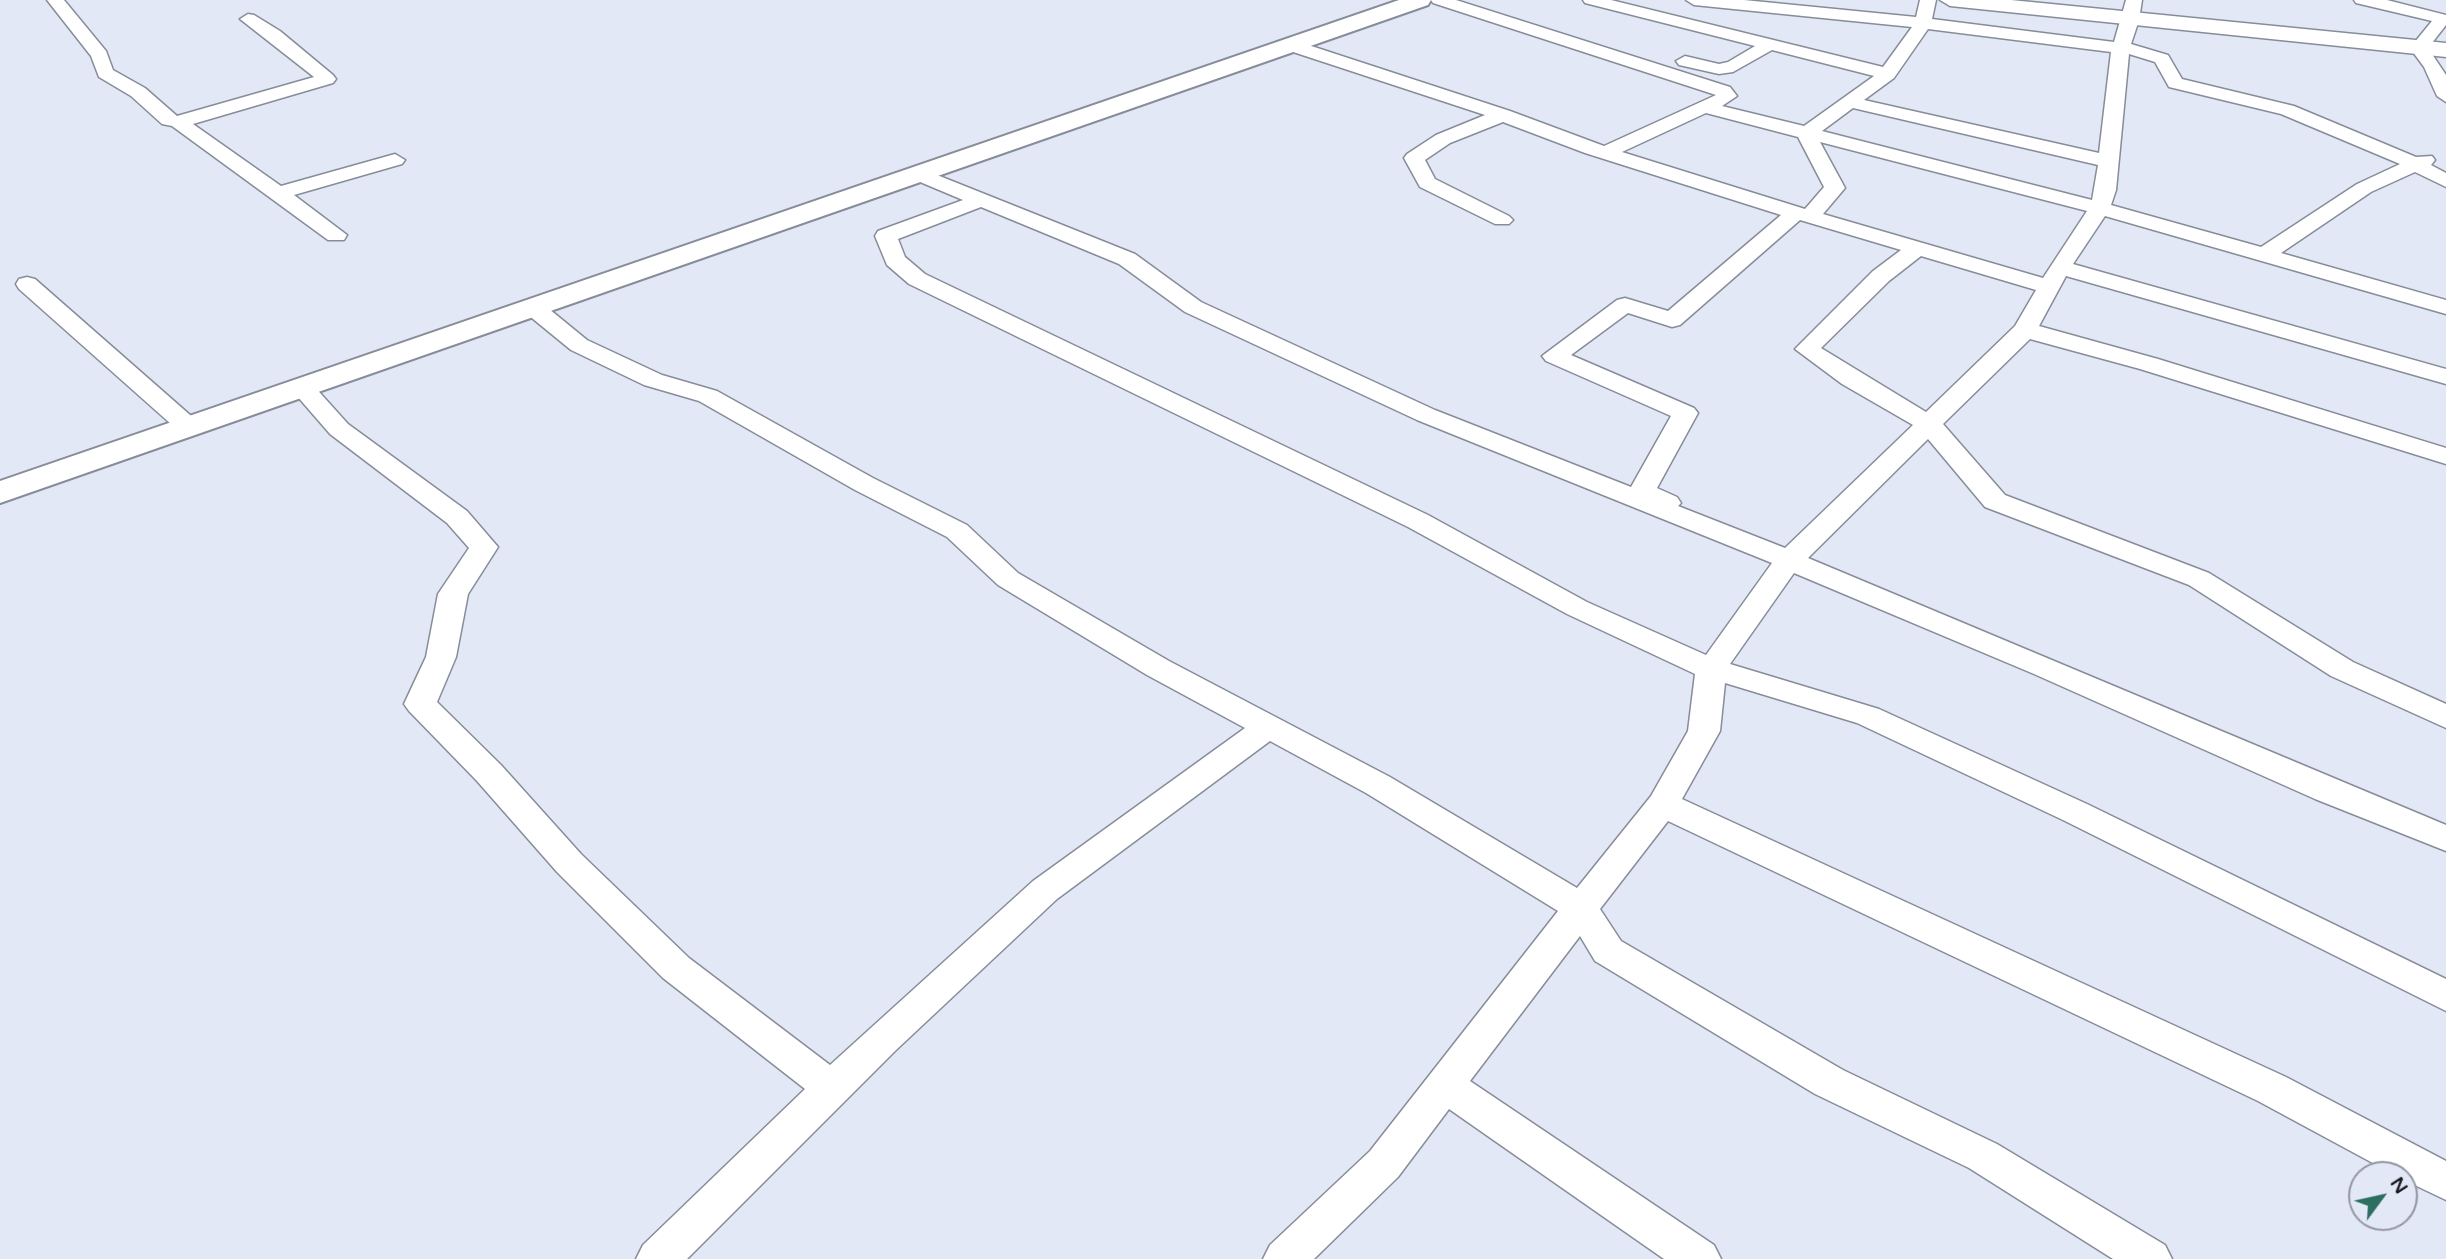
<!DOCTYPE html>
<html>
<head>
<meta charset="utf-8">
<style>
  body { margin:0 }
  #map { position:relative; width:2446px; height:1259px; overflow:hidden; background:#e3e8f7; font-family:"Varela Round",sans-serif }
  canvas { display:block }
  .north { position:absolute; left:2348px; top:1161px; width:70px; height:70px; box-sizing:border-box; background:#e3e8f7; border:2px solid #9397a2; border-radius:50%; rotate:57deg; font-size:19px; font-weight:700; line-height:28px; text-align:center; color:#1c1d22 }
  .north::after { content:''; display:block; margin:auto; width:24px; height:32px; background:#2c6e5f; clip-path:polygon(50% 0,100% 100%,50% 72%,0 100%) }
</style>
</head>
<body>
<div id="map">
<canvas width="2446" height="1259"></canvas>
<div class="north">N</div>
</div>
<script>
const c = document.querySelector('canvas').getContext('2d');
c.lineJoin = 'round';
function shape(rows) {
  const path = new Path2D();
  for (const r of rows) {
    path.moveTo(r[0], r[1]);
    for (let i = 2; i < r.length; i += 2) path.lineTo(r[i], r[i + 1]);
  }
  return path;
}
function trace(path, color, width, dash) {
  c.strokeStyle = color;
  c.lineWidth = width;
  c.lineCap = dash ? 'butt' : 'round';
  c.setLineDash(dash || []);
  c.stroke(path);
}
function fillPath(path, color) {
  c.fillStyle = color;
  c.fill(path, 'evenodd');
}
const minor = shape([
  [47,0,64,0,106,51,113,70,145,88,177,116,314,77,240,19,248,14,254,15,280,31,333,75,336,79,333,83,193,124,281,186,395,154,405,160,402,164,294,195,347,235,344,240,328,240,172,126,162,124,131,96,99,77,91,56,47,0],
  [1431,0,1456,0,1730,87,1737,96,1722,106,1804,126,1874,76,1772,50,1733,72,1719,74,1679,65,1676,61,1685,56,1719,64,1728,62,1755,46,1585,3,1583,0,1611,0,1883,67,1912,27,1694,5,1686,0,1744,0,1916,17,1920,0,1936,0,1932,19,2114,42,2126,0,2142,0,2139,20,2131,44,2168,55,2182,79,2294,106,2416,157,2432,156,2435,160,2431,165,2446,173,2446,187,2415,172,2371,192,2281,253,2446,300,2446,314,2105,216,2073,264,2446,369,2446,384,2066,276,2039,326,2158,359,2446,448,2446,464,2140,369,2030,339,1943,424,2005,495,2209,573,2353,662,2446,704,2446,728,2331,676,2189,585,1985,507,1928,439,1808,558,2446,825,2446,851,2315,799,2034,674,1794,573,1730,664,1879,709,2087,804,2446,979,2446,1011,2063,820,1857,723,1725,683,1720,731,1682,799,2286,1077,2446,1161,2446,1200,2404,1180,2404,1175,2395,1175,2258,1101,1668,821,1600,909,1621,941,1843,1070,1997,1144,2165,1245,2172,1259,2113,1259,1969,1168,1815,1094,1595,961,1580,936,1470,1081,1714,1245,1721,1259,1664,1259,1449,1109,1398,1177,1314,1259,1263,1259,1270,1245,1370,1151,1558,911,1366,793,1270,741,1057,899,895,1051,687,1259,636,1259,643,1245,805,1089,663,978,557,872,477,781,409,711,404,704,426,657,438,594,469,548,447,523,330,434,291,389,294,384,312,384,348,424,467,511,498,547,468,594,456,657,437,702,501,765,581,854,689,958,830,1065,1033,881,1245,728,1147,675,998,585,947,537,855,490,699,401,644,385,571,350,527,314,523,309,527,304,543,304,587,340,662,375,717,391,873,478,967,525,1018,573,1169,661,1390,777,1577,888,1651,796,1688,731,1695,674,1567,614,1408,527,909,284,887,265,875,236,878,231,963,200,913,179,910,175,913,171,927,171,1135,254,1201,302,1435,410,1631,487,1671,416,1546,361,1542,356,1617,300,1625,298,1668,311,1781,215,1585,153,1503,122,1450,143,1425,160,1435,179,1509,216,1513,220,1509,224,1495,224,1420,187,1404,158,1407,154,1436,135,1485,115,1284,49,1281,45,1284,41,1296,41,1510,111,1604,146,1716,95,1433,3,1431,0],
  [1928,29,2111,52,2099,153,1864,100,1894,78,1928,29],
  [2129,54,2155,62,2169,87,2281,114,2400,164,2357,184,2261,247,2111,205,2116,190,2129,54],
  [1853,108,2098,165,2092,200,1822,131,1853,108],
  [1706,113,1798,137,1824,187,1805,209,1622,152,1706,113],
  [1820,142,2087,211,2043,278,1823,214,1845,188,1820,142],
  [981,207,1119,264,1185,312,1417,420,1772,563,1706,655,1587,602,1428,515,925,274,905,257,898,239,981,207],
  [1800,220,1901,250,1873,271,1795,349,1842,384,1913,425,1785,548,1678,506,1681,503,1677,497,1657,488,1698,413,1694,408,1571,355,1628,313,1672,327,1680,325,1800,220],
  [1921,256,2036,290,2015,326,1926,412,1821,348,1889,281,1921,256],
  [2354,0,2387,0,2446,15,2446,25,2428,48,2446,75,2446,102,2437,96,2424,67,2410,48,2432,21,2356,3,2354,0],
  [27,277,35,279,198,422,202,427,198,432,180,432,19,289,16,284,19,279,27,277]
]);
const tertiary = shape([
  [1940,0,2011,0,2446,43,2446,57,1950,6,1940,0]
]);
const secondary = shape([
  [1399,0,1431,0,1428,5,0,503,0,481,1399,0]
]);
trace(minor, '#878c99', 3);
trace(tertiary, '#878c99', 3);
trace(secondary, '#878c99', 4);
fillPath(minor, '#fff');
fillPath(tertiary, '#fff');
fillPath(secondary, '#fff');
</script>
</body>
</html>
